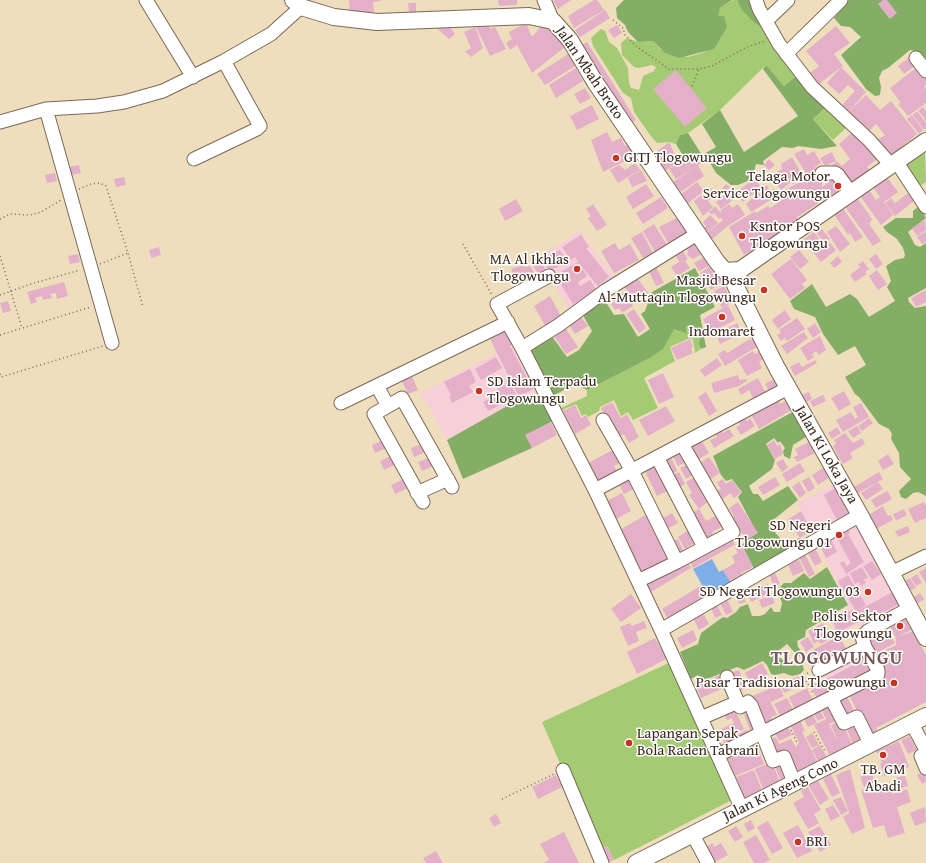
<!DOCTYPE html>
<html>
<head>
<meta charset="utf-8">
<style>
  body { margin:0 }
  canvas { display:block; background:#efdebe }
</style>
</head>
<body>
<canvas width="926" height="863"></canvas>
<script>
const c = document.querySelector('canvas').getContext('2d');
c.lineJoin = 'round';
function fillPath(path, color) {
  c.fillStyle = color;
  c.fill(path, 'evenodd');
}
function shape(rows) {
  const path = new Path2D();
  for (const r of rows) {
    path.moveTo(r[0], r[1]);
    for (let i = 2; i < r.length; i += 2) path.lineTo(r[i], r[i + 1]);
  }
  return path;
}
function trace(path, color, width, dash) {
  c.strokeStyle = color;
  c.lineWidth = width;
  c.lineCap = dash ? 'butt' : 'round';
  c.setLineDash(dash || []);
  c.stroke(path);
}
function write(font, color, halo, rows, align = 'center') {
  c.font = font + ' "Gentium Book Plus",serif';
  c.lineWidth = 3;
  c.setLineDash([]);
  c.textBaseline = 'middle';
  c.strokeStyle = halo;
  c.fillStyle = color;
  for (const [text, x, y, turn = 0] of rows) {
    c.save();
    c.translate(x, y);
    c.rotate((+turn || 0) * Math.PI / 180);
    c.textAlign = isNaN(turn) ? turn : align;
    if (halo) c.strokeText(text, 0, 0);
    c.fillText(text, 0, 0);
    c.restore();
  }
}
const built = shape([
  [580,231,618,281,569,310,539,257],
  [513,344,537,390,447,440,421,393],
  [836,483,903,607,861,629,858,624,837,635,828,618,849,607,797,503],
  [866,650,877,671,832,695,821,673]
]);
const green = shape([
  [733,0,737,0,741,9,768,30,799,74,784,86,766,65,720,110,688,133,680,135,676,144,669,142,657,143,650,135,634,112,631,98,623,93,593,46,591,38,601,29,605,31,609,42,617,48,628,68,629,83,631,88,639,90,643,76,654,71,656,67,652,65,639,68,634,67,622,55,621,43,627,38,638,42,653,41,660,49,688,57,705,52,720,8],
  [826,107,846,128,833,140,813,119],
  [925,150,926,182,920,186,905,164],
  [692,325,700,334,699,344,701,349,695,353,693,340,690,338,670,347,675,361,644,378,658,408,633,420,628,412,621,416,614,400,600,407,599,411,588,417,586,414,582,416,576,404,560,411,559,409,587,396,587,390,648,359,674,329,687,334,686,326],
  [673,661,732,800,614,860,607,846,598,851,542,722]
]);
const forest = shape([
  [624,0,732,0,720,8,718,16,724,16,727,27,714,49,679,58,665,53,653,41,638,42,628,32,625,25,617,18,616,8],
  [737,0,753,0,768,30,755,23,741,9],
  [849,0,926,0,926,57,922,60,918,52,910,50,888,68,882,71,879,78,881,87,880,95,875,96,866,89,841,55,861,37,850,27,841,26,834,18],
  [766,65,784,86,799,74,826,107,813,119,837,146,821,149,798,146,793,148,782,147,763,161,764,165,756,164,753,175,750,180,738,185,731,185,716,173,709,161,702,159,694,153,685,159,676,144,680,135,688,133,702,155,716,147,702,124,720,110,744,152,798,116,763,69],
  [919,206,926,218,908,232,915,245,920,247,926,243,926,288,908,298,909,302,915,308,926,306,926,496,918,492,913,493,906,499,901,497,899,491,911,479,900,467,899,453,891,439,892,434,889,429,879,424,859,397,855,394,845,377,866,365,855,346,838,355,823,334,815,317,794,309,790,301,812,284,826,307,850,294,857,299,869,317,895,301,887,287,891,281,886,266,895,260,904,258,905,255,903,248,897,239,887,232,883,227,896,218,913,218,913,211],
  [695,268,715,307,700,315,706,347,701,349,699,344,700,334,692,325,686,326,687,334,674,329,663,349,648,359,587,390,575,384,553,396,528,348,551,335,567,357,579,350,592,331,581,312,602,296,614,315,624,314,638,337,650,329,641,314,645,311,652,292],
  [525,396,529,405,543,397,555,420,526,435,532,448,463,479,447,440],
  [796,410,809,435,793,445,790,459,784,456,783,451,785,448,780,441,778,443,774,438,766,444,775,460,772,469,749,486,753,494,758,494,763,501,788,486,798,500,768,524,785,544,800,538,805,544,756,573,742,545,746,540,757,533,738,497,742,492,732,479,726,481,721,475,713,456],
  [827,567,848,605,806,630,805,637,797,641,798,647,802,652,799,657,787,644,777,652,777,656,791,665,798,666,802,663,804,670,800,674,792,676,784,673,775,675,771,674,767,665,763,661,744,670,737,667,702,681,698,675,691,679,680,652,698,644,701,633,723,617,727,618,736,612,740,607,748,604,752,616,760,616,765,614,771,607,774,612,780,612,782,603,777,590,784,583,791,583,804,573,810,579]
]);
const water = shape([
  [712,559,719,572,723,570,733,586,710,599,693,569]
]);
const building = shape([
  [349,0,381,0,381,1,373,2,374,12,350,13],
  [498,0,517,0,517,5,499,6],
  [553,0,571,0,558,9],
  [594,0,597,0,604,10,574,28,568,16],
  [883,0,887,0,897,13,890,19,878,4],
  [408,3,416,3,416,13,409,14],
  [605,10,610,18,580,37,575,30],
  [485,22,491,29,495,27,506,49,490,56,476,27],
  [526,23,532,37,541,26,549,28,566,46,532,73,517,45,510,50,506,43,512,39,509,32],
  [432,24,448,24,455,34,449,39],
  [617,25,622,33,614,38,608,30],
  [836,26,850,43,834,54,843,66,841,67,866,92,849,111,842,105,855,91,848,85,839,94,827,83,841,67,819,84,810,73,819,66,806,51],
  [475,27,483,48,471,57,465,51,471,48,464,32],
  [587,42,636,120,630,124,580,46],
  [568,54,575,66,545,85,537,74],
  [911,56,917,64,904,74,898,66],
  [920,65,926,73,926,85,924,86,926,89,926,103,908,116,898,104,901,103,890,88],
  [576,68,583,81,556,98,549,85],
  [676,70,707,108,685,127,653,89],
  [585,88,591,98,580,104,574,94],
  [866,95,880,110,891,101,917,134,889,157,876,141,885,135,876,124,867,133,847,113],
  [592,105,599,119,577,130,570,116],
  [923,107,926,111,926,121,918,110],
  [917,111,926,123,926,129,924,130,913,115],
  [912,115,923,130,919,134,907,119],
  [855,130,880,157,867,167,870,170,848,185,831,166,837,161,842,166,850,159,839,144],
  [607,132,612,142,621,138,625,146,629,144,635,156,603,172,591,140],
  [669,142,674,153,658,165,651,156],
  [804,149,807,155,814,151,821,163,815,167,816,170,807,175,794,154],
  [832,152,836,161,825,166,820,158],
  [694,153,701,163,676,179,669,169],
  [670,157,675,164,662,173,657,165],
  [792,157,804,178,793,184,791,182,781,190,771,176,782,169,781,164],
  [769,159,775,165,769,170,764,165],
  [635,163,640,170,618,183,610,170,619,165,625,170],
  [79,165,81,173,71,175,69,167],
  [698,165,704,176,681,192,673,182],
  [641,170,647,181,632,187,628,178],
  [819,172,822,177,822,187,829,182,827,179,834,174,844,187,797,217,799,221,744,255,729,227,755,211,756,213,768,206,770,208,785,198,781,192],
  [55,173,57,181,47,183,45,175],
  [124,177,126,185,116,187,114,179],
  [887,177,898,192,884,202,893,215,881,225,860,196,869,190,876,200,880,197,873,187],
  [754,178,761,187,743,202,736,193],
  [697,182,704,191,687,204,680,195],
  [646,184,654,196,633,209,626,197],
  [726,184,730,187,724,193,721,190],
  [767,185,770,191,775,189,777,196,751,212,746,204],
  [711,188,716,194,708,201,713,207,703,216,694,201],
  [730,191,735,198,721,209,716,202],
  [908,193,914,201,895,216,885,203,891,198,895,203],
  [661,197,668,208,643,224,636,213],
  [516,199,523,211,505,221,499,209],
  [858,199,872,219,869,224,881,241,873,246,846,208],
  [593,204,607,225,597,231,588,218,591,216,586,209],
  [729,204,732,208,738,204,745,215,728,226,711,240,706,234,723,220,721,218,719,219,714,213,712,215,709,212,715,206,721,213,721,210],
  [842,207,863,237,855,242,850,233,848,235,833,213],
  [710,215,718,223,708,232,704,228,706,226,703,222],
  [679,217,688,233,668,243,659,227],
  [925,220,926,230,917,236,912,228],
  [654,224,667,245,655,252,643,231],
  [836,226,850,244,840,252,827,232],
  [821,228,830,239,824,243,816,232],
  [926,231,926,242,922,244,917,237],
  [642,232,653,253,643,258,631,238],
  [814,232,825,247,830,243,836,250,821,262,803,240],
  [581,235,589,247,586,248,609,277,598,286,578,262,587,276,578,282,580,286,590,280,596,289,573,304,555,275,578,262,575,257,571,260,562,247],
  [697,240,704,253,693,259,687,255,688,251,686,247],
  [615,243,619,250,630,244,639,260,614,273,601,251],
  [159,247,161,255,151,258,149,250],
  [681,248,688,259,685,261,690,268,677,276,671,267,679,262,674,253],
  [560,250,567,262,549,271,543,259],
  [799,250,809,262,800,269,790,257],
  [78,254,80,262,70,264,68,256],
  [876,254,883,264,876,269,869,259],
  [708,255,713,264,699,271,694,263],
  [838,256,842,262,834,268,830,263],
  [791,259,807,280,802,284,805,288,790,299,771,274],
  [540,260,548,274,541,278,532,264],
  [863,261,869,269,865,272,867,274,855,282,850,275,860,267,858,265],
  [523,265,524,267,530,266,538,279,518,285,511,269],
  [655,265,664,283,656,286,648,269],
  [709,267,716,278,720,276,723,282,711,290,700,273],
  [877,270,887,284,878,290,869,276],
  [636,276,648,293,635,302,623,285],
  [64,282,68,296,57,299,56,293,50,294,52,298,43,300,42,296,35,298,37,302,31,304,27,292],
  [724,286,732,302,722,308,714,291],
  [926,290,926,302,916,307,911,298],
  [624,292,633,306,622,313,619,308,615,310,611,304,614,302,613,299],
  [550,296,563,320,547,329,534,306],
  [8,301,11,311,3,313,0,303],
  [728,305,735,320,709,333,703,319],
  [634,309,646,328,639,333,626,314],
  [785,310,791,319,778,329,772,320],
  [581,317,588,326,575,334,569,325],
  [797,318,805,329,787,341,785,338,781,341,777,335,781,333,779,330],
  [737,323,742,333,720,344,716,334],
  [815,323,821,332,813,338,807,329],
  [566,329,578,347,566,354,554,336],
  [506,331,513,344,510,346,533,389,519,397,490,339],
  [804,332,808,338,787,354,781,346],
  [820,336,826,350,819,355,816,351,812,354,814,357,808,361,800,348],
  [690,339,693,347,691,348,693,353,677,360,671,348],
  [750,339,751,341,754,339,757,344,755,345,757,347,725,366,718,354,725,350,727,353],
  [753,351,755,354,759,352,763,359,759,362,762,368,747,376,738,360],
  [496,357,502,368,481,380,475,369],
  [717,358,722,365,705,377,700,370],
  [815,360,817,363,795,376,790,367,799,362,802,367],
  [470,369,476,382,469,386,473,392,452,403,449,397,451,395,444,382],
  [663,373,674,397,659,404,648,380],
  [738,375,740,380,745,379,748,380,739,386,714,393,711,383],
  [412,376,418,390,408,394,402,381],
  [758,378,767,395,755,402,749,390,741,395,738,389],
  [775,378,779,386,769,391,765,384],
  [510,383,517,396,503,403,497,389],
  [844,391,851,404,839,411,831,398],
  [706,392,717,411,709,416,698,397],
  [809,392,812,399,806,402,802,395],
  [823,395,826,401,813,407,810,401],
  [495,396,500,405,488,411,483,402],
  [777,398,780,404,789,399,795,408,759,429,750,413],
  [612,402,621,418,627,414,639,437,629,443,624,434,616,438,601,408],
  [861,403,869,417,843,432,836,420,851,412,855,419,858,417,853,407],
  [575,405,581,418,586,415,591,425,575,434,563,411],
  [666,406,675,421,648,436,639,420],
  [745,418,747,421,750,418,755,426,741,435,736,427,740,425,738,422],
  [869,418,873,423,862,431,858,426],
  [551,422,557,435,532,448,525,435],
  [857,426,861,433,853,438,848,431],
  [837,427,841,433,832,439,828,433],
  [721,429,723,433,729,429,734,436,714,448,710,440,717,437,714,433],
  [845,433,853,443,862,438,865,444,850,453,853,458,843,464,833,446,836,444,834,440],
  [385,439,389,447,375,453,372,445],
  [701,440,709,453,696,461,689,448],
  [774,440,777,446,780,444,783,454,775,459,767,445],
  [809,442,817,452,797,462,794,457,798,455,795,449],
  [424,443,428,451,414,457,411,448],
  [617,448,624,461,614,466,617,471,597,481,588,463],
  [683,449,689,461,678,466,672,454],
  [888,454,894,464,883,470,878,461],
  [393,455,397,464,384,470,380,461],
  [670,455,677,471,669,476,661,459],
  [431,457,435,465,422,471,418,462],
  [709,457,720,473,709,480,704,473,706,471,703,466,700,468,698,464],
  [783,459,788,468,782,472,776,463],
  [656,461,670,490,657,496,643,467],
  [691,462,695,474,686,479,680,468],
  [800,463,805,471,787,482,782,474],
  [823,468,830,477,818,485,812,475],
  [679,472,685,484,678,488,671,476],
  [879,472,883,479,858,493,854,487],
  [629,475,636,488,624,494,617,481],
  [697,476,711,499,699,509,706,521,721,513,727,524,712,532,715,537,704,543,689,515,699,509,689,495,697,490,692,493,686,482],
  [775,477,780,485,763,495,758,487],
  [809,477,815,488,808,492,802,481],
  [404,479,408,488,395,494,391,485],
  [722,479,726,484,732,480,741,492,734,498,730,493,723,499,717,491,721,489,717,483],
  [799,482,806,493,800,498,792,487],
  [878,482,883,489,866,500,861,493],
  [835,488,850,516,838,522,824,495],
  [887,491,892,499,876,508,871,500],
  [622,493,631,511,616,519,607,501],
  [738,502,758,533,746,540,732,517,734,516,729,508],
  [924,502,926,506,926,518,915,523,908,509],
  [883,506,888,516,891,515,893,520,876,529,870,514],
  [904,509,907,515,896,521,893,514],
  [801,511,811,530,800,538,787,520],
  [649,513,674,559,642,575,620,530],
  [672,513,678,523,665,530,659,520],
  [908,526,910,532,898,537,895,531],
  [848,529,850,533,848,534,864,562,846,574,840,563,843,561,847,566,851,563,834,533],
  [689,530,696,542,685,549,678,537],
  [730,535,735,545,729,548,725,540,729,548,718,554,714,544],
  [678,539,684,552,676,556,670,543],
  [831,539,837,552,826,558,820,545],
  [713,545,718,554,693,568,688,558],
  [742,545,753,567,741,573,745,580,733,586,723,570,735,563,732,556,738,553,735,548],
  [815,548,822,562,815,566,807,552],
  [804,552,815,574,809,577,798,555],
  [686,558,691,568,651,592,644,580],
  [794,558,796,561,799,560,804,571,793,576,788,565,793,563,791,559],
  [872,561,881,574,872,580,863,566],
  [862,567,868,578,864,579,866,583,861,586,859,582,855,584,850,573],
  [926,568,926,583,919,572],
  [774,570,780,584,774,586,768,572],
  [917,574,922,583,916,586,911,578],
  [848,575,866,605,859,610,893,592,899,604,863,623,838,581],
  [910,578,916,588,911,590,905,581],
  [768,584,771,592,751,602,747,591],
  [702,585,710,599,670,622,662,609],
  [743,593,746,602,739,604,736,595],
  [920,593,924,599,917,604,914,597],
  [631,594,641,608,621,622,611,609],
  [772,595,775,603,762,608,759,600],
  [727,599,733,612,726,615,720,603],
  [717,605,722,615,715,618,711,608],
  [852,610,858,622,838,633,832,620],
  [702,611,709,624,699,630,692,616],
  [904,614,913,629,897,637,913,631,926,655,926,702,876,728,878,731,869,735,848,693,881,673,875,656,896,645,896,638,888,623],
  [644,621,647,628,636,632,639,641,628,646,620,627,630,623,632,626],
  [823,623,829,635,825,638,827,641,820,644,819,641,814,644,808,631],
  [885,626,895,643,873,655,868,640,872,635],
  [693,630,697,640,682,648,677,638],
  [839,636,848,652,815,670,805,654],
  [808,637,814,647,806,652,800,642],
  [655,638,661,649,665,648,670,657,637,674,627,652],
  [870,656,877,671,832,695,825,680],
  [762,663,768,674,751,684,745,673],
  [739,670,746,688,735,693,727,674],
  [722,674,728,686,701,698,696,686],
  [799,676,802,684,784,693,780,684],
  [822,680,831,695,819,701,810,686],
  [778,684,784,696,771,702,765,691],
  [807,688,814,702,795,710,789,697],
  [765,691,777,715,771,717,773,724,762,728,749,697],
  [845,693,856,714,845,720,833,699],
  [787,698,794,712,782,719,774,704],
  [831,702,840,719,829,724,839,744,831,725,841,720,852,744,830,756,814,725,826,719,820,707],
  [733,706,744,729,727,737,726,735,722,736,719,730,734,723,732,718,727,720,722,711],
  [750,706,758,727,750,730,742,709],
  [818,707,824,718,818,721,812,710],
  [811,711,817,723,808,727,802,715],
  [798,716,805,731,802,732,818,763,793,776,774,759,767,742,776,737,779,744,791,739,796,747,799,742,788,721],
  [857,722,864,739,853,744,846,727],
  [786,723,792,735,779,741,773,729],
  [747,730,751,738,726,748,723,741],
  [812,733,819,745,812,748,806,737],
  [909,736,917,750,908,754,901,740],
  [751,740,756,751,743,757,759,751,764,764,735,776,725,752],
  [899,741,909,767,884,776,880,764,882,763,876,751],
  [820,745,829,761,821,766,812,750],
  [783,758,791,777,781,781,773,762],
  [772,762,780,782,763,789,755,769],
  [850,769,865,828,852,834,843,817,849,813,850,815,836,775],
  [754,770,763,793,746,801,736,777],
  [925,771,926,782,922,784,917,775],
  [871,772,875,782,864,787,860,777],
  [831,774,840,793,832,797,823,779],
  [556,775,562,787,538,799,532,787],
  [905,775,908,786,899,789,896,778],
  [818,781,829,799,820,805,809,786],
  [874,785,876,789,890,785,905,833,888,838,884,825,873,828,861,790],
  [808,787,821,810,814,814,819,823,808,829,793,803,804,797,801,791],
  [907,789,911,802,897,807,893,794],
  [841,797,848,811,841,815,833,800],
  [833,805,840,816,831,821,825,809],
  [925,807,926,822,915,826,910,813],
  [496,814,501,823,494,827,489,818],
  [751,820,755,828,748,832,744,824],
  [768,821,783,848,772,854,757,827],
  [798,825,812,851,797,858,783,833],
  [736,826,743,837,735,842,728,831],
  [820,826,831,845,820,852,808,832],
  [564,832,579,863,543,863,549,860,540,844],
  [756,835,770,860,764,863,754,863,743,842],
  [713,843,714,847,721,843,728,855,713,863,704,848],
  [607,846,614,860,607,863,598,851],
  [436,851,443,863,426,863,423,858]
]);
const path = shape([
  [613,20,624,29,624,34,636,46,669,69,699,69,712,66,747,47,765,41],
  [692,86,699,69],
  [79,189,91,184,99,183,106,186,128,253,143,307],
  [0,219,10,214,30,215,41,212,61,200],
  [463,244,492,295],
  [0,256,22,328],
  [100,264,128,253],
  [0,295,31,284,80,270],
  [0,335,91,307],
  [0,374,1,377,103,346],
  [808,673,803,675,814,695],
  [791,730,797,742],
  [814,732,826,753],
  [502,799,554,774]
]);
const minor = shape([
  [146,0,193,77],
  [544,0,553,21],
  [756,0,759,9,779,44,812,87,869,140,891,165],
  [766,21,788,0],
  [786,54,841,0],
  [916,58,926,71],
  [46,109,112,343],
  [0,122,46,109,97,106,124,102,163,91,224,61,271,34,301,7],
  [194,159,257,129,260,126,224,61],
  [896,161,926,207],
  [822,173,835,173,838,175,851,193],
  [549,276,497,304,522,348,595,490,661,630,742,809],
  [522,348,559,325,605,291,697,234],
  [377,386,388,406,402,398,452,487],
  [341,403,508,322],
  [388,406,374,414,423,502],
  [603,420,632,471,677,562,638,581],
  [657,457,704,547],
  [595,490,788,388],
  [417,493,448,479],
  [677,562,733,532,682,444],
  [891,573,926,556],
  [661,630,860,515],
  [819,670,865,647],
  [727,677,739,705,740,707,748,702,751,705,773,761,784,757,794,782],
  [831,698,844,723,857,717,871,745],
  [701,718,738,702],
  [912,724,926,750],
  [926,754,921,756,926,768],
  [718,755,878,674,878,670,865,647,862,637,868,631,910,608],
  [563,770,602,863],
  [693,835,708,863]
]);
const major = shape([
  [293,0,301,7,334,17,377,22,529,16,553,21,570,40,595,82,717,262,725,271,740,270],
  [740,270,735,285,777,368,860,515,926,638],
  [740,270,926,141],
  [636,863,926,716]
]);
const markers = [
  [616,158,4,"#c8321e"],
  [838,186,4,"#c8321e"],
  [742,236,4,"#c8321e"],
  [577,269,4,"#c8321e"],
  [764,290,4,"#c8321e"],
  [722,317,4,"#c8321e"],
  [479,391,4,"#c8321e"],
  [839,535,4,"#c8321e"],
  [868,592,4,"#c8321e"],
  [900,626,4,"#c8321e"],
  [894,683,4,"#c8321e"],
  [629,743,4,"#c8321e"],
  [883,755,4,"#c8321e"],
  [798,842,4,"#c8321e"]
];
const streetNames = [
  ["Jalan Mbah Broto",589,73,56],
  ["Jalan Ki Loka Jaya",826,455,60],
  ["Jalan Ki Ageng Cono",781,790,-26]
];
const poiNames = [
  ["GITJ Tlogowungu",624,158,"left"],
  ["Telaga Motor",830,177],
  ["Service Tlogowungu",830,194],
  ["Ksntor POS",750,227,"left"],
  ["Tlogowungu",750,244,"left"],
  ["MA Al Ikhlas",569,260],
  ["Tlogowungu",569,277],
  ["Masjid Besar",756,281],
  ["Al-Muttaqin Tlogowungu",756,298],
  ["Indomaret",722,332,"center"],
  ["SD Islam Terpadu",487,382,"left"],
  ["Tlogowungu",487,399,"left"],
  ["SD Negeri",831,526],
  ["Tlogowungu 01",831,543],
  ["SD Negeri Tlogowungu 03",860,592],
  ["Polisi Sektor",892,617],
  ["Tlogowungu",892,634],
  ["Pasar Tradisional Tlogowungu",886,683],
  ["Lapangan Sepak",637,734,"left"],
  ["Bola Raden Tabrani",637,751,"left"],
  ["TB. GM",883,770,"center"],
  ["Abadi",883,787,"center"],
  ["BRI",806,842,"left"]
];
const districtNames = [
  ["TLOGOWUNGU",837,659]
];
fillPath(built, '#f6cfd8');
fillPath(green, '#a5ca74');
fillPath(forest, '#84ae66');
fillPath(water, '#7faee9');
fillPath(building, '#e3b0c8');
trace(minor, '#7a6956', 15);
trace(major, '#7a6956', 18);
trace(path, '#7a6956', 1.5, [1, 3]);
trace(minor, '#fff', 13);
trace(major, '#fff', 16);
for (const [x, y, r, color] of markers) {
  const dot = new Path2D();
  dot.arc(x, y, r, 0, 2 * Math.PI);
  c.fillStyle = color;
  c.fill(dot);
  trace(dot, '#fff', 1.5);
}
write('15px', '#3b2a1e', '#fff', streetNames);
write('15px', '#3b2a1e', '#fff', poiNames, 'right');
c.letterSpacing = '1px';
write('bold 19px', '#76595a', '#fff', districtNames);
c.letterSpacing = '0px';
</script>
</body>
</html>
